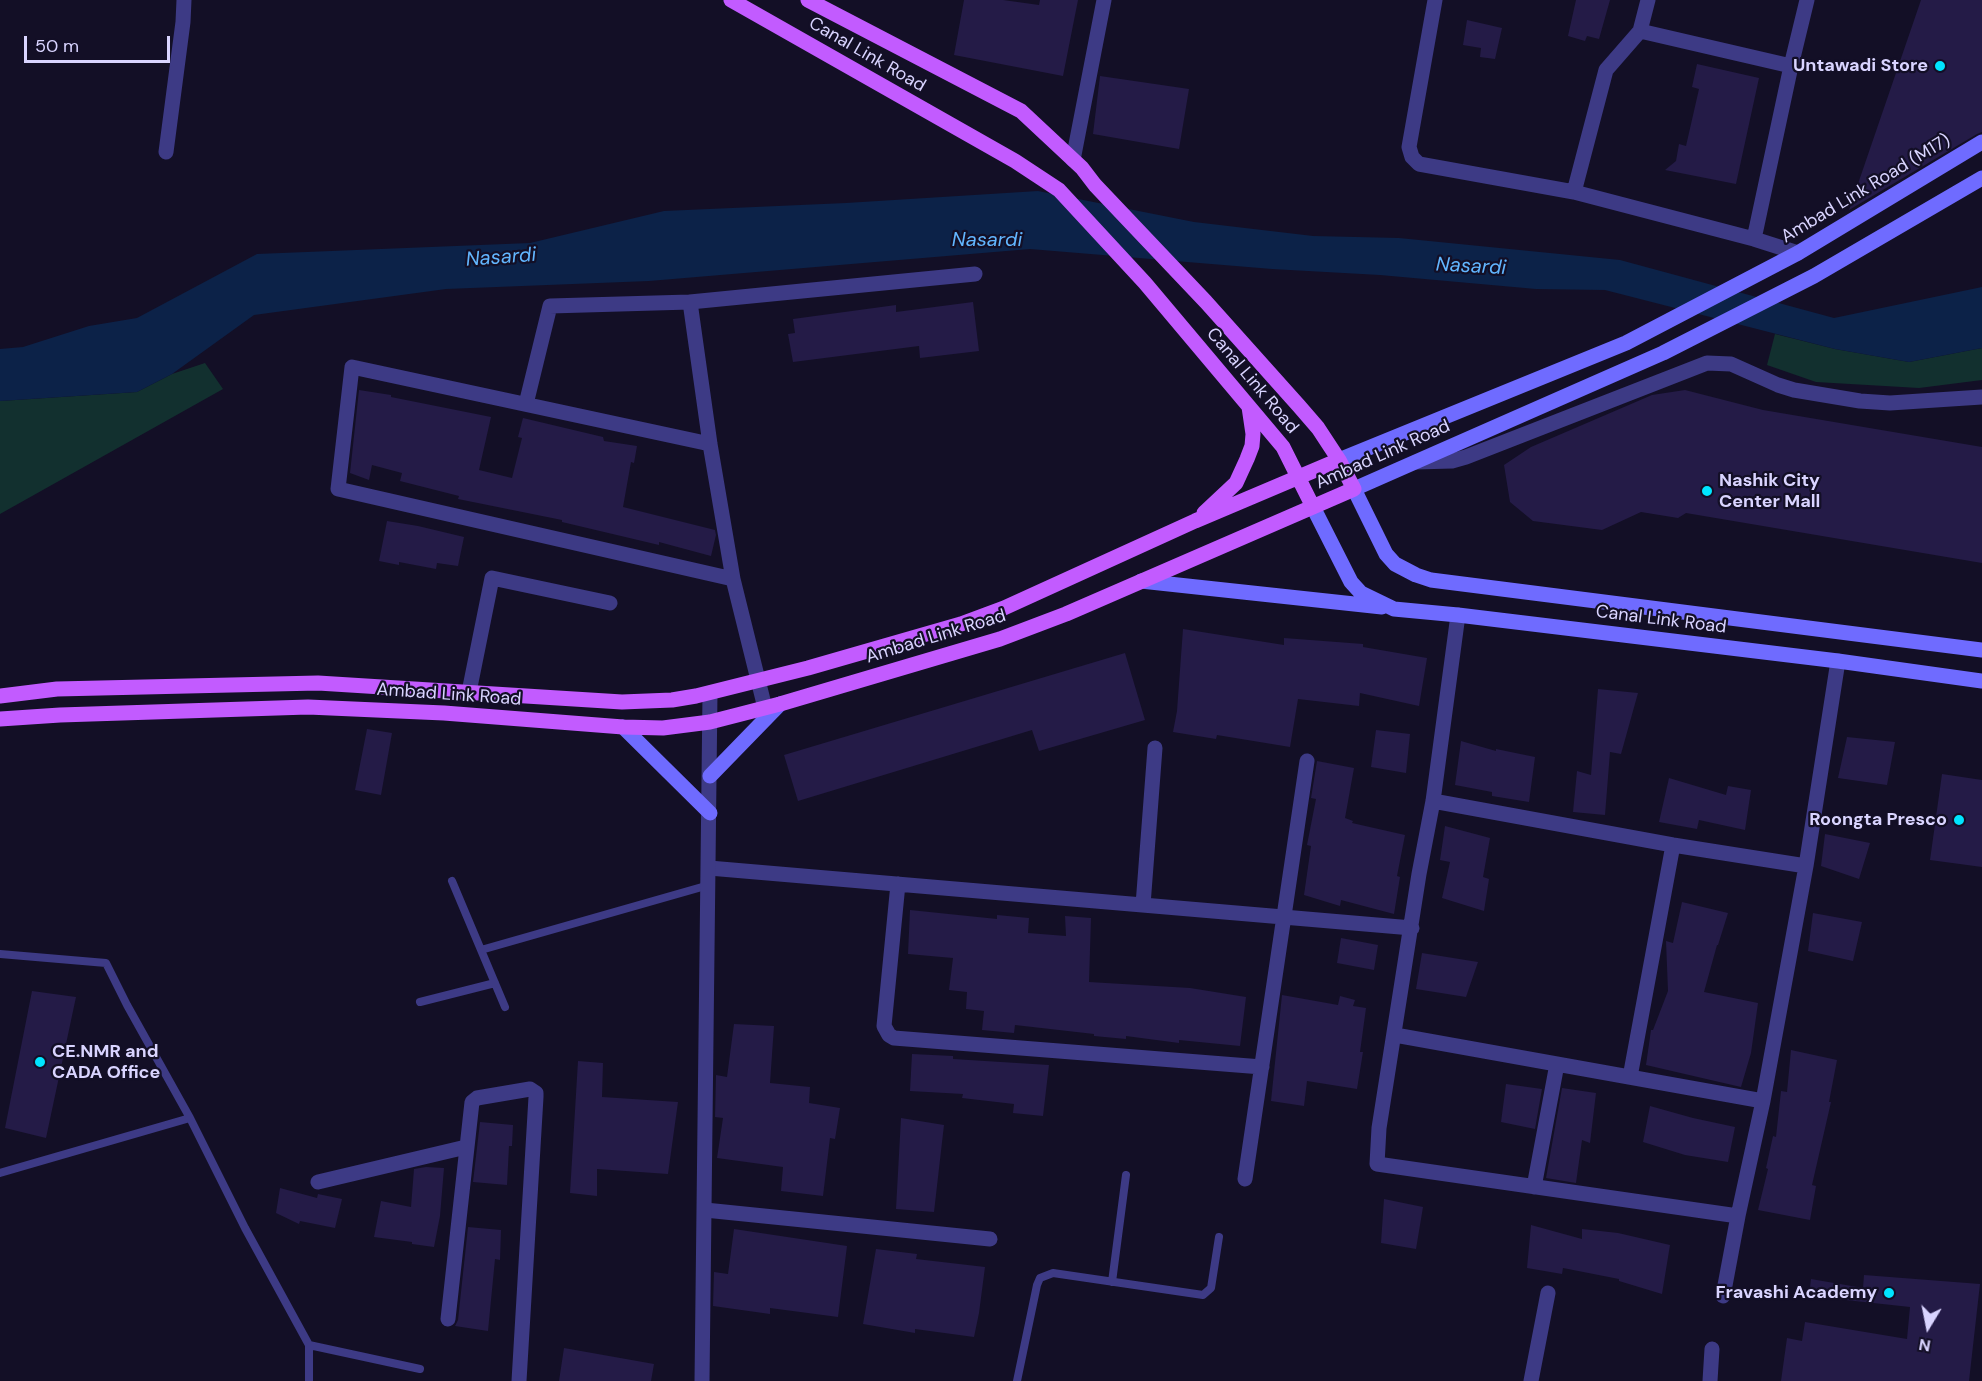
<!DOCTYPE html>
<html>
<head>
<meta charset="utf-8">
<style>
  body { margin:0 }
  #map { position:relative; width:1982px; height:1381px; overflow:hidden; background:#130f26; font-family:"DM Sans",sans-serif }
  canvas { display:block }
  .north { position:absolute; left:1898px; top:1297px; width:60px; height:60px; -webkit-text-stroke:4px #130f26; paint-order:stroke; rotate:190deg; font-size:16px; font-weight:700; line-height:24px; text-align:center; color:#d9d4ff }
  .north::after { content:''; display:block; margin:auto; width:21px; height:27px; background:#d9d4ff; clip-path:polygon(50% 0,100% 100%,50% 72%,0 100%) }
  .scale { position:absolute; left:24px; top:36px; width:146px; height:27px; box-sizing:border-box; border:3px solid #d9d4ff; border-top:0; padding-left:8px; font-size:18px; line-height:21px; white-space:nowrap; color:#d9d4ff; -webkit-text-stroke:4px #130f26; paint-order:stroke }
</style>
</head>
<body>
<div id="map">
<canvas width="1982" height="1381"></canvas>
<div class="north">N</div>
<div class="scale">50 m</div>
</div>
<script>
const c = document.querySelector('canvas').getContext('2d');
c.lineJoin = 'round';
function fillPath(path, color) {
  c.fillStyle = color;
  c.fill(path, 'evenodd');
}
function shape(rows) {
  const path = new Path2D();
  for (const r of rows) {
    path.moveTo(r[0], r[1]);
    for (let i = 2; i < r.length; i += 2) path.lineTo(r[i], r[i + 1]);
  }
  return path;
}
function trace(path, color, width, dash) {
  c.strokeStyle = color;
  c.lineWidth = width;
  c.lineCap = dash ? 'butt' : 'round';
  c.setLineDash(dash || []);
  c.stroke(path);
}
function write(font, color, halo, rows, align = 'center') {
  c.font = font + ' "DM Sans",sans-serif';
  c.lineWidth = 4.5;
  c.setLineDash([]);
  c.textBaseline = 'middle';
  c.strokeStyle = halo;
  c.fillStyle = color;
  for (const [text, x, y, turn = 0] of rows) {
    c.save();
    c.translate(x, y);
    c.rotate((+turn || 0) * Math.PI / 180);
    c.textAlign = isNaN(turn) ? turn : align;
    if (halo) c.strokeText(text, 0, 0);
    c.fillText(text, 0, 0);
    c.restore();
  }
}
const green = shape([
  [1775,334,1835,349,1909,362,1982,348,1982,380,1919,388,1816,382,1767,365],
  [205,363,223,389,0,514,0,401,137,392,172,374]
]);
const water = shape([
  [1038,191,1194,222,1313,236,1399,238,1620,260,1834,318,1982,287,1982,348,1909,362,1835,349,1605,290,1536,289,1380,275,1272,269,1030,249,649,281,446,289,254,315,172,374,137,392,0,401,0,349,23,347,89,326,137,318,257,254,530,243,664,211,846,203]
]);
const building = shape([
  [964,0,1003,0,1039,5,1040,0,1078,0,1063,76,954,55],
  [1576,0,1610,0,1599,39,1587,36,1585,41,1568,36],
  [1921,0,1982,0,1982,132,1977,134,1849,210],
  [1467,20,1502,28,1495,59,1480,57,1481,48,1463,45],
  [1697,64,1759,78,1736,184,1665,170,1676,161,1679,144,1686,146,1699,89,1692,87],
  [1100,76,1189,89,1179,149,1093,134],
  [973,302,979,351,920,358,919,346,793,362,788,334,795,333,793,319,896,305,896,312],
  [359,390,391,395,391,397,491,417,479,470,512,478,522,438,518,437,523,418,603,437,604,441,637,446,634,463,631,462,623,507,715,530,716,535,711,556,659,542,659,545,562,522,562,520,458,499,459,496,400,481,402,473,372,465,369,480,350,473],
  [1685,390,1763,410,1982,447,1982,563,1686,513,1678,518,1641,512,1602,530,1533,521,1510,502,1504,465,1531,447,1652,395],
  [387,521,418,526,464,537,458,566,437,563,436,569,399,562,399,565,379,561],
  [1183,629,1284,645,1284,638,1363,644,1363,647,1427,658,1419,706,1360,693,1359,706,1298,699,1290,747,1217,735,1216,739,1173,732,1177,711],
  [1125,653,1145,720,1039,751,1032,730,798,801,784,755],
  [1598,689,1638,693,1621,754,1610,752,1605,815,1573,812,1577,771,1591,775],
  [367,729,392,733,381,795,355,790],
  [1376,730,1410,734,1406,773,1371,767],
  [1847,737,1895,742,1887,785,1838,778],
  [1461,741,1496,751,1496,749,1535,757,1529,802,1492,796,1492,792,1455,785],
  [1317,761,1354,768,1345,818,1353,821,1352,823,1405,835,1397,876,1400,877,1394,914,1341,900,1340,906,1304,895,1311,846,1307,845,1316,799,1311,798],
  [1942,774,1982,780,1982,867,1930,860],
  [1669,778,1726,795,1728,786,1751,790,1745,830,1699,820,1697,829,1659,822],
  [1445,826,1490,838,1483,877,1489,879,1484,911,1442,898,1450,862,1440,860],
  [1825,834,1870,843,1859,879,1821,866],
  [1682,902,1728,913,1718,945,1717,945,1704,992,1758,1003,1751,1053,1741,1087,1646,1065,1651,1030,1653,1030,1668,991,1666,941,1673,943],
  [910,910,997,919,997,915,1029,918,1028,933,1066,936,1065,916,1091,918,1089,982,1190,988,1246,997,1240,1046,1179,1040,1179,1043,1126,1036,1126,1039,1094,1036,1094,1034,1015,1025,1014,1033,982,1030,984,1011,966,1009,967,992,949,990,953,958,908,954],
  [1813,913,1862,922,1853,961,1808,951],
  [1341,938,1378,945,1374,970,1337,963],
  [1422,953,1478,962,1466,997,1416,989],
  [32,991,76,997,46,1138,5,1128],
  [1282,995,1338,1005,1340,996,1355,1000,1353,1006,1366,1008,1360,1052,1363,1052,1357,1089,1307,1081,1304,1106,1271,1101],
  [734,1024,774,1026,770,1083,810,1087,809,1103,840,1108,835,1139,830,1138,823,1196,781,1191,783,1167,717,1158,723,1118,715,1117,716,1075,727,1077],
  [1791,1050,1837,1060,1829,1102,1831,1102,1812,1185,1816,1186,1810,1220,1758,1210,1768,1169,1766,1168,1773,1136,1776,1137,1781,1091,1787,1092],
  [912,1054,953,1056,953,1059,1049,1065,1043,1116,1013,1113,1014,1104,962,1098,963,1094,910,1091],
  [578,1061,603,1063,602,1097,678,1102,668,1174,597,1169,597,1196,570,1193],
  [1506,1084,1542,1089,1535,1129,1501,1122],
  [1562,1088,1596,1093,1590,1143,1582,1140,1576,1183,1546,1178],
  [1650,1106,1693,1118,1735,1127,1728,1162,1685,1155,1643,1142],
  [901,1118,944,1125,934,1212,896,1209],
  [480,1122,513,1125,512,1146,509,1146,507,1185,473,1182],
  [426,1167,444,1168,440,1216,434,1247,412,1244,412,1242,374,1237,381,1201,411,1207,414,1169],
  [280,1188,317,1198,318,1194,342,1199,335,1228,300,1221,299,1224,276,1213],
  [1384,1199,1423,1207,1416,1249,1381,1243],
  [1531,1225,1582,1239,1582,1229,1618,1233,1670,1245,1662,1294,1619,1281,1619,1279,1563,1268,1562,1274,1527,1268],
  [468,1227,501,1230,500,1260,495,1259,488,1331,455,1326,458,1320],
  [734,1229,847,1246,838,1317,770,1308,770,1314,713,1306,714,1272,728,1274],
  [876,1249,917,1254,916,1259,985,1267,979,1313,974,1337,915,1329,915,1333,863,1324],
  [1864,1275,1980,1284,1969,1381,1781,1381,1787,1338,1802,1341,1805,1322,1907,1339,1910,1307,1809,1296,1811,1279,1863,1288],
  [564,1348,654,1364,651,1381,559,1381]
]);
const service = shape([
  [452,881,505,1007],
  [481,950,709,885],
  [0,954,106,963,127,1005,190,1118,245,1228,309,1345,309,1381],
  [420,1002,495,983],
  [0,1173,190,1118],
  [1112,1282,1126,1175],
  [309,1345,420,1369],
  [1017,1381,1037,1285,1040,1278,1053,1273,1203,1295,1211,1288,1219,1237]
]);
const minor = shape([
  [1435,0,1409,147,1412,157,1419,164,1574,192,1754,239],
  [1648,0,1640,31,1791,66],
  [166,152,183,22,184,0],
  [1073,160,1104,0],
  [1574,192,1606,70,1640,31],
  [1798,253,1754,239,1791,66,1807,0],
  [690,302,710,444,733,579,765,708],
  [526,404,550,306,690,302,975,274],
  [710,444,352,367,338,489,733,579],
  [1416,462,1452,461,1466,457,1707,363,1731,364,1778,385,1794,390,1860,401,1890,403,1982,397],
  [1458,615,1433,801,1419,874,1379,1128,1377,1164,1738,1216],
  [469,692,492,578,610,603],
  [1433,801,1673,845,1806,866],
  [709,868,1412,928],
  [898,884,884,1026,889,1035,894,1038,1262,1067],
  [1143,905,1155,748],
  [1395,1035,1763,1101],
  [1630,1077,1673,845],
  [1245,1179,1307,761],
  [318,1182,466,1147],
  [1534,1187,1557,1064],
  [705,1210,990,1239],
  [1723,1296,1738,1216,1763,1101,1806,866,1838,661],
  [448,1319,472,1102,477,1098,530,1089,536,1093,536,1097,519,1381],
  [1531,1381,1548,1293],
  [1710,1381,1712,1349]
]);
const tertiary = shape([
  [702,1381,710,693]
]);
const secondary = shape([
  [1982,178,1814,276,1663,353,1354,489,1386,554,1395,564,1416,575,1431,580,1982,650],
  [1339,460,1626,343,1798,253,1982,142],
  [1313,507,1351,582,1361,593,1394,609,1458,615,1838,661,1982,681],
  [1141,581,1382,607],
  [623,727,710,813],
  [710,776,780,704]
]);
const primary = shape([
  [731,0,1015,161,1059,190,1145,283,1283,447,1313,507],
  [1204,513,1236,483,1247,459,1252,446,1253,434,1249,407],
  [0,696,57,689,318,683,622,702,672,700,696,696,808,668,961,624,1004,608,1195,521,1339,460],
  [0,719,60,715,308,707,444,713,623,727,663,728,710,722,780,704,1000,639,1066,614,1354,489,1339,460,1318,428,1299,406,1206,302,1095,185,1082,168,1021,111,808,0]
]);
const markers = [
  [1940,66,6,"#00e5ff"],
  [1707,491,6,"#00e5ff"],
  [1959,820,6,"#00e5ff"],
  [40,1062,6,"#00e5ff"],
  [1889,1293,6,"#00e5ff"]
];
const streetNames = [
  ["Canal Link Road",867,55,30],
  ["Ambad Link Road (M17)",1866,189,-31],
  ["Canal Link Road",1252,381,50],
  ["Ambad Link Road",1383,455,-24],
  ["Canal Link Road",1661,620,7],
  ["Ambad Link Road",936,637,-17],
  ["Ambad Link Road",449,695,4]
];
const poiNames = [
  ["Untawadi Store",1928,66],
  ["Nashik City",1719,481,"left"],
  ["Center Mall",1719,502,"left"],
  ["Roongta Presco",1947,820],
  ["CE.NMR and",52,1052,"left"],
  ["CADA Office",52,1073,"left"],
  ["Fravashi Academy",1877,1293]
];
const waterNames = [
  ["Nasardi",987,241],
  ["Nasardi",501,258,-4],
  ["Nasardi",1471,267,3]
];
fillPath(green, '#12302f');
fillPath(water, '#0c2248');
fillPath(building, '#241b47');
trace(service, '#3d3a85', 8);
trace(minor, '#3d3a85', 15);
trace(tertiary, '#3d3a85', 15);
trace(secondary, '#6f6bff', 15);
trace(primary, '#c25bff', 15);
for (const [x, y, r, color] of markers) {
  const dot = new Path2D();
  dot.arc(x, y, r, 0, 2 * Math.PI);
  c.fillStyle = color;
  c.fill(dot);
  trace(dot, '#130f26', 2);
}
write('18px', '#d9d4ff', '#130f26', streetNames);
write('bold 18px', '#d9d4ff', '#130f26', poiNames, 'right');
write('italic 20px', '#62b6ff', '#130f26', waterNames);
</script>
</body>
</html>
